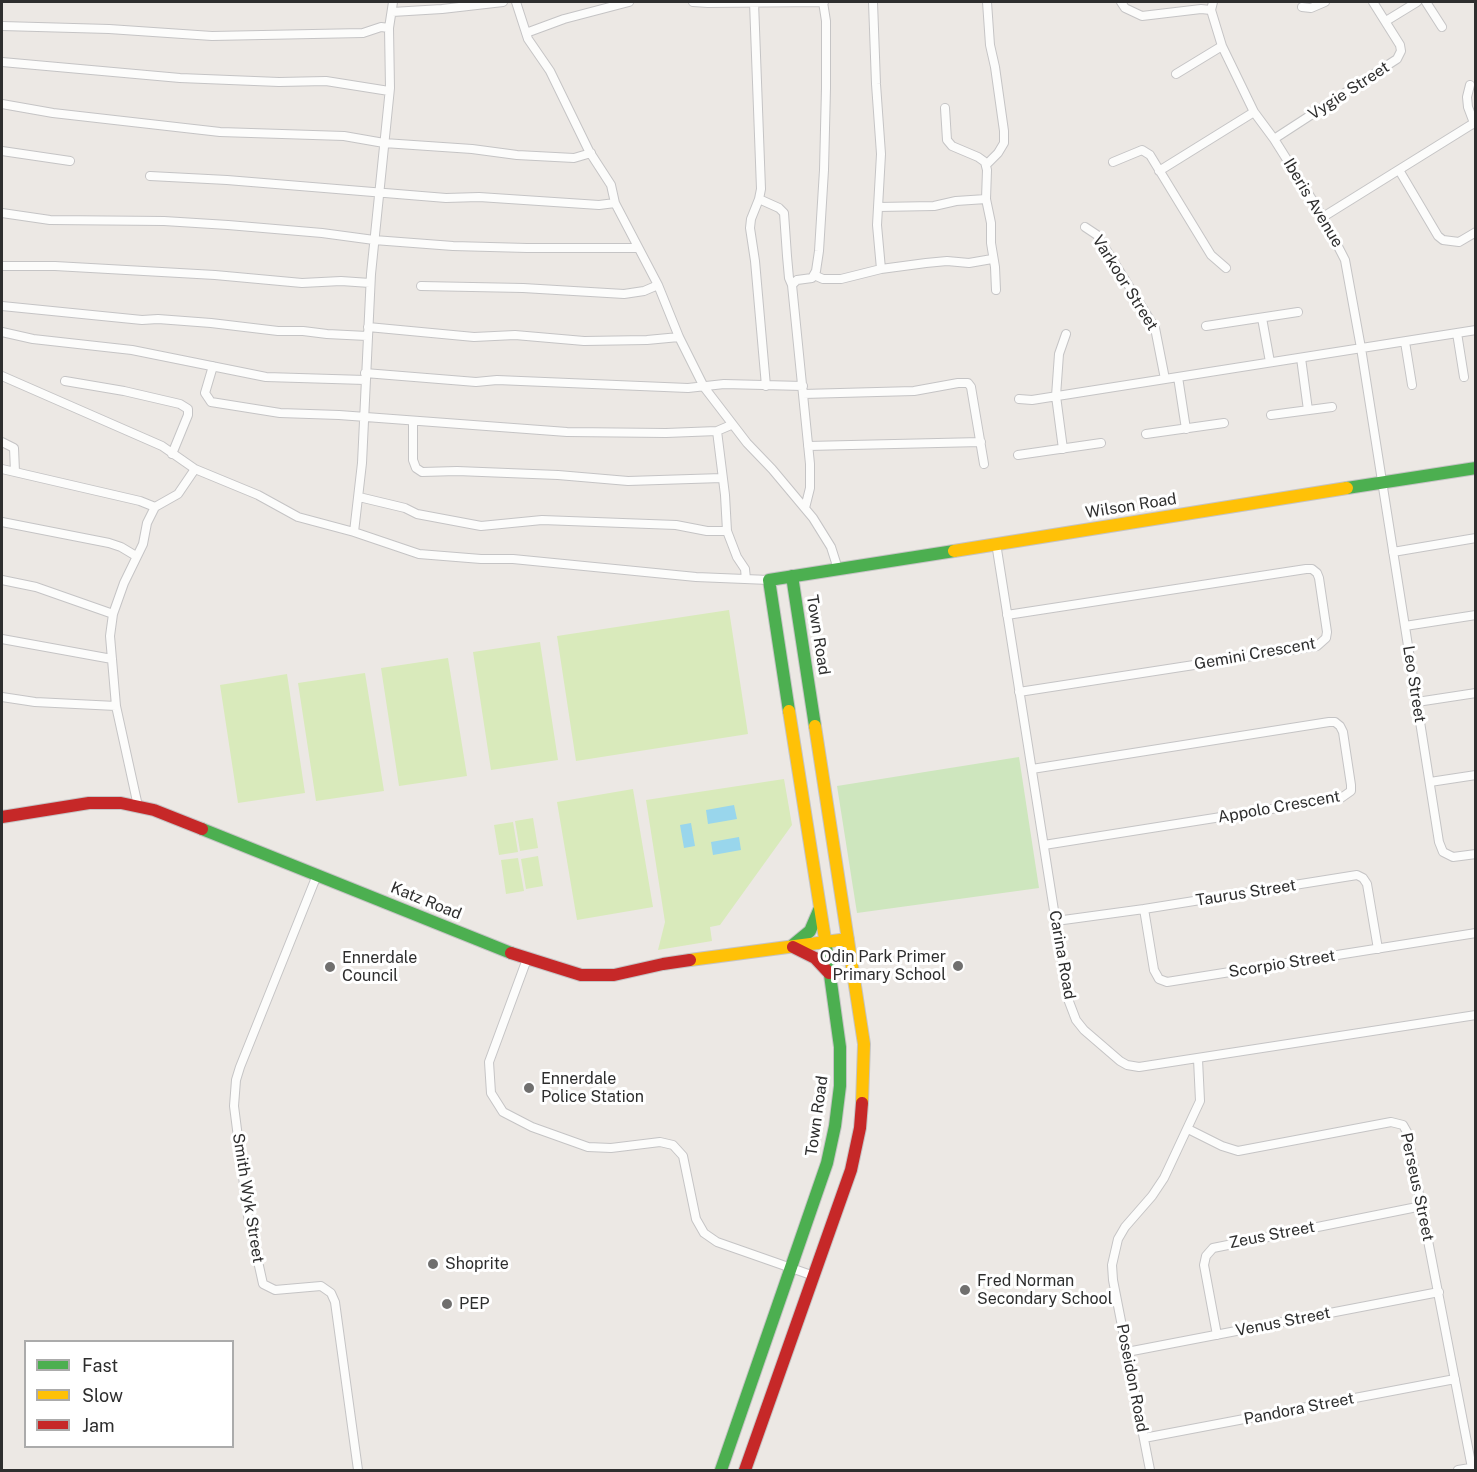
<!DOCTYPE html>
<html>
<head>
<meta charset="utf-8">
<style>
  body { margin:0 }
  #map { position:relative; width:1477px; height:1472px; overflow:hidden; background:#ece8e4; font-family:"Public Sans",sans-serif }
  canvas { display:block }
  .frame { position:absolute; inset:0; border:3px solid #2e2e2e; pointer-events:none }
  .legend { position:absolute; left:24px; top:1340px; width:210px; height:108px; box-sizing:border-box; background:#fff; border:2px solid #ababab; margin:0; padding:8px 10px; list-style:none; font-size:18px; color:#2e2e2e }
  .legend li { display:flex; align-items:center; gap:12px; height:30px }
  .legend b { width:30px; border:2px solid #ababab }
</style>
</head>
<body>
<div id="map">
<canvas width="1477" height="1472"></canvas>
<div class="frame"></div>
<ul class="legend">
<li><b style="height:8px;background:#4caf50"></b>Fast</li>
<li><b style="height:8px;background:#ffc107"></b>Slow</li>
<li><b style="height:8px;background:#c62828"></b>Jam</li>
</ul>
</div>
<script>
const c = document.querySelector('canvas').getContext('2d');
c.lineJoin = 'round';
function fillPath(path, color) {
  c.fillStyle = color;
  c.fill(path, 'evenodd');
}
function shape(rows) {
  const path = new Path2D();
  for (const r of rows) {
    path.moveTo(r[0], r[1]);
    for (let i = 2; i < r.length; i += 2) path.lineTo(r[i], r[i + 1]);
  }
  return path;
}
function trace(path, color, width, dash) {
  c.strokeStyle = color;
  c.lineWidth = width;
  c.lineCap = dash ? 'butt' : 'round';
  c.setLineDash(dash || []);
  c.stroke(path);
}
function write(font, color, halo, rows, align = 'center') {
  c.font = font + ' "Public Sans",sans-serif';
  c.lineWidth = 6;
  c.setLineDash([]);
  c.textBaseline = 'middle';
  c.strokeStyle = halo;
  c.fillStyle = color;
  for (const [text, x, y, turn = 0] of rows) {
    c.save();
    c.translate(x, y);
    c.rotate((+turn || 0) * Math.PI / 180);
    c.textAlign = isNaN(turn) ? turn : align;
    if (halo) c.strokeText(text, 0, 0);
    c.fillText(text, 0, 0);
    c.restore();
  }
}
const green = shape([
  [1019,757,1039,888,857,913,837,786]
]);
const pitch = shape([
  [729,610,748,734,576,761,557,636],
  [540,642,558,760,491,770,473,652],
  [448,658,467,776,399,786,381,668],
  [365,673,384,791,316,801,298,683],
  [287,674,305,793,238,803,220,685],
  [784,779,792,825,720,925,710,927,712,941,658,950,665,922,646,800],
  [633,789,653,907,577,920,557,802],
  [533,818,538,848,520,851,515,821],
  [513,822,518,852,499,855,494,825],
  [538,856,543,886,526,889,521,859],
  [518,858,524,891,506,894,501,860]
]);
const water = shape([
  [734,805,737,819,708,824,706,810],
  [691,823,695,846,684,848,680,825],
  [739,837,741,850,713,855,711,842]
]);
const street = shape([
  [516,2,528,39,550,71,589,151,611,185,615,203,658,285,679,337,704,387,747,443,772,469,813,518,831,547,838,569],
  [693,2,708,3,824,2],
  [754,2,761,189,759,199,751,219,750,228,755,261,766,386],
  [873,2,876,84,881,154,877,225,881,269],
  [1121,2,1125,8,1142,16,1201,9,1211,10],
  [1426,2,1442,27],
  [1302,7,1311,8,1325,2],
  [1211,10,1222,46,1254,112,1274,139,1323,217,1345,260,1361,348,1439,842,1443,852,1453,857,1476,854],
  [1211,10,1213,2],
  [392,12,442,9,503,2],
  [1386,21,1417,2],
  [2,26,109,29,212,36,363,33,381,27,389,28],
  [526,33,564,19,629,2],
  [2,62,180,78,279,82,326,81,389,91],
  [1176,74,1222,46],
  [1470,85,1467,97,1468,107,1474,123],
  [2,104,53,113,220,132,344,136,384,143,472,149,517,155,574,158,591,153],
  [945,108,947,140,952,146,978,157,985,162,987,170,986,199,991,223,991,243,995,267,996,290],
  [1274,139,1397,59,1401,51,1400,45,1373,2],
  [2,151,70,161],
  [1113,162,1142,150,1150,155,1211,255,1226,268],
  [986,165,998,153,1004,143,1004,131,995,67,990,45,987,2],
  [1399,170,1438,236,1443,240,1459,242,1476,232],
  [1159,171,1254,112],
  [150,176,227,180,446,198,479,197,599,205,615,203],
  [759,199,779,208,784,213,787,256,789,278,792,285],
  [878,207,934,206,956,201,986,199],
  [2,213,50,220,164,221,228,225,322,233,374,240,453,246,527,248,638,248],
  [1323,217,1474,123,1476,125],
  [1085,227,1097,235,1155,328,1165,379],
  [2,266,55,266,215,275,302,283,341,281,370,283],
  [814,275,823,279,841,279,881,269,926,263,947,261,969,263,992,259],
  [421,286,523,288,624,294,644,291,658,285],
  [2,306,142,320,158,319,211,323,278,331,303,331,327,334,367,336],
  [1262,318,1270,362],
  [1206,326,1298,312],
  [368,327,474,337,515,335,584,341,647,340,679,337],
  [2,332,33,339,132,350,266,377,365,380],
  [1457,333,1464,377],
  [1405,342,1412,385],
  [1301,358,1308,410],
  [213,366,205,393,211,402,280,413,339,415,567,432,666,433,717,431,731,425],
  [365,373,476,382,497,380,688,388,724,384,803,386],
  [2,376,162,446,195,469,258,495,298,517,354,532,419,554,481,559,513,559,696,577,769,580],
  [1178,377,1186,429],
  [65,381,124,391,180,404,188,409,188,415,172,454],
  [803,394,914,391,958,383,968,383,971,387,984,464],
  [1019,399,1032,400,1476,330],
  [1271,415,1332,407],
  [413,421,413,460,416,468,422,472,457,471,558,475,628,481,722,478],
  [717,431,725,495,727,531,737,557,745,569,746,579],
  [1146,434,1224,423],
  [2,442,14,448,15,472],
  [808,446,981,442],
  [1063,449,1056,396,1059,354,1066,334],
  [1018,455,1101,443],
  [2,469,140,501,155,507],
  [359,497,405,508,417,514,481,526,542,520,676,525,707,531,727,531],
  [805,508,810,488,810,464,792,285,797,280,812,278,816,271,819,251,824,170,826,88,826,21,823,2],
  [2,522,109,543,121,547,136,556],
  [354,532,362,463,371,274,390,88,389,28,393,2],
  [996,543,1068,999,1076,1020,1084,1030,1120,1061,1127,1065,1139,1067,1476,1015],
  [1393,552,1476,538],
  [2,580,36,587,113,614],
  [1007,615,1306,569,1312,569,1317,573,1319,578,1327,632,1326,638,1317,646,1019,692],
  [1405,626,1476,615],
  [2,639,112,659],
  [2,697,35,702,116,706],
  [1417,702,1476,693],
  [1032,769,1329,722,1335,722,1340,726,1343,732,1351,785,1351,791,1341,798,1044,845],
  [1430,782,1476,775],
  [138,806,116,706,110,636,113,614,124,583,143,544,147,523,155,507,178,494,195,469],
  [317,875,240,1067,236,1080,234,1106,248,1216,263,1284,275,1290,321,1286,331,1293,335,1302,358,1470],
  [1144,909,1154,970,1159,979,1167,982,1476,933],
  [1056,921,1144,909,1357,875,1363,878,1367,884,1378,949],
  [527,959,489,1062,491,1093,503,1112,532,1127,588,1147,611,1148,660,1142,673,1145,683,1156,696,1219,704,1233,717,1242,814,1276],
  [1188,1129,1222,1146,1238,1151,1391,1122,1403,1125,1407,1132,1472,1468],
  [1217,1335,1204,1265,1206,1256,1213,1248,1422,1206],
  [1127,1352,1439,1292],
  [1144,1438,1455,1379],
  [1150,1470,1113,1280,1112,1265,1118,1239,1125,1227,1152,1196,1164,1178,1200,1101,1198,1059],
  [1458,1470,1476,1467]
]);
const fast = shape([
  [1347,488,1476,468],
  [792,576,815,726],
  [789,711,769,580,954,551],
  [202,829,511,953],
  [793,945,810,931,819,910],
  [721,1470,827,1163,835,1126,840,1086,840,1047,825,939]
]);
const slow = shape([
  [954,551,1347,488],
  [789,711,825,939],
  [815,726,864,1044,862,1103],
  [690,960,848,939]
]);
const jam = shape([
  [2,817,89,803,121,803,154,810,202,829],
  [793,947,815,958,829,973],
  [511,953,581,975,614,975,663,964,690,960],
  [745,1470,851,1170,860,1128,862,1103]
]);
const markers = [
  [958,966,6,"#706f6e"],
  [330,967,6,"#706f6e"],
  [529,1088,6,"#706f6e"],
  [433,1264,6,"#706f6e"],
  [965,1290,6,"#706f6e"],
  [447,1304,6,"#706f6e"]
];
const streetNames = [
  ["Vygie Street",1349,91,-33],
  ["Iberis Avenue",1313,203,59],
  ["Varkoor Street",1125,283,58],
  ["Wilson Road",1131,506,-9],
  ["Town Road",818,635,81],
  ["Gemini Crescent",1255,654,-10],
  ["Leo Street",1414,684,81],
  ["Appolo Crescent",1279,807,-10],
  ["Taurus Street",1246,893,-9],
  ["Katz Road",426,901,22],
  ["Carina Road",1062,955,80],
  ["Scorpio Street",1282,964,-9],
  ["Town Road",817,1116,-82],
  ["Perseus Street",1417,1187,78],
  ["Smith Wyk Street",248,1198,81],
  ["Zeus Street",1272,1235,-11],
  ["Venus Street",1283,1322,-11],
  ["Poseidon Road",1132,1378,79],
  ["Pandora Street",1299,1409,-11]
];
const poiNames = [
  ["Odin Park Primer",946,957,"right"],
  ["Primary School",946,975,"right"],
  ["Ennerdale",342,958],
  ["Council",342,976],
  ["Ennerdale",541,1079],
  ["Police Station",541,1097],
  ["Shoprite",445,1264],
  ["Fred Norman",977,1281],
  ["Secondary School",977,1299],
  ["PEP",459,1304]
];
fillPath(green, '#cee6be');
fillPath(pitch, '#d9eabb');
fillPath(water, '#99d6ec');
trace(street, '#c5c4c5', 10);
trace(fast, '#c5c4c5', 14);
trace(slow, '#c5c4c5', 14);
trace(jam, '#c5c4c5', 14);
trace(street, '#fcfcfb', 8);
trace(fast, '#4caf50', 12);
trace(slow, '#ffc107', 12);
trace(jam, '#c62828', 12);
for (const [x, y, r, color] of markers) {
  const dot = new Path2D();
  dot.arc(x, y, r, 0, 2 * Math.PI);
  c.fillStyle = color;
  c.fill(dot);
  trace(dot, '#fff', 2);
}
write('16px', '#2e2e2e', '#fff', streetNames);
write('16px', '#2e2e2e', '#fff', poiNames, 'left');
</script>
</body>
</html>
